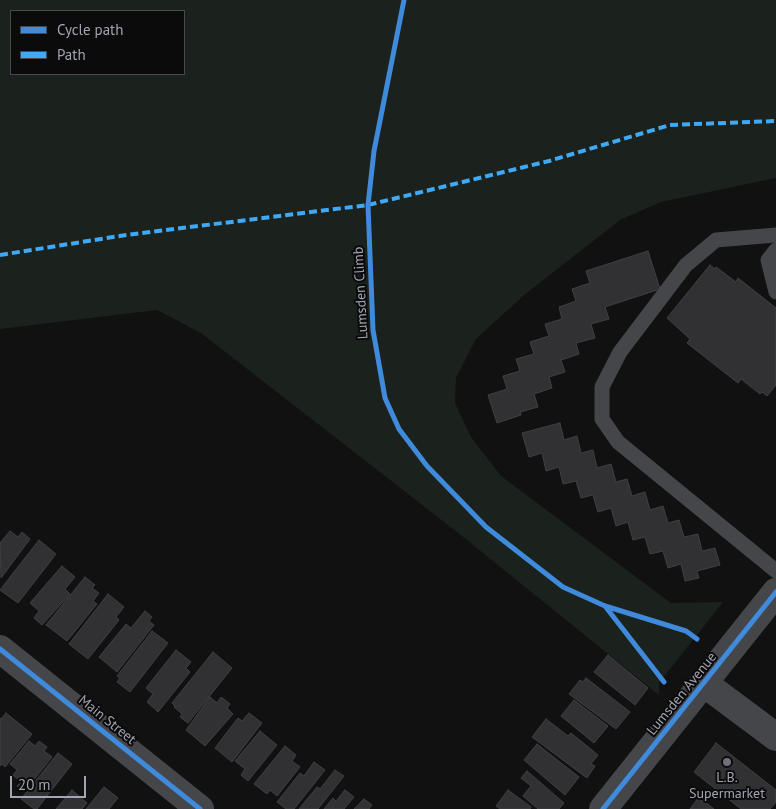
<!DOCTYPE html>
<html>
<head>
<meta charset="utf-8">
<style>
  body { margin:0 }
  #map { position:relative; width:776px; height:809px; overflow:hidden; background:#111; font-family:"PT Sans",sans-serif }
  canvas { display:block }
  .legend { position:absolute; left:10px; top:10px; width:175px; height:65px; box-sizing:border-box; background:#0b0b0c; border:1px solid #47494e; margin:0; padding:6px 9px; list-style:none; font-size:15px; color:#a2a5b2 }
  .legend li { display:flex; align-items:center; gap:10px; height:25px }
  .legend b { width:25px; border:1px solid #47494e }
  .scale { position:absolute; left:10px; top:776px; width:76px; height:22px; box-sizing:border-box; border:2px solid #a2a5b2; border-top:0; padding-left:6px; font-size:15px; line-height:18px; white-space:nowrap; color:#a2a5b2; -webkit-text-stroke:4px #0b0b0c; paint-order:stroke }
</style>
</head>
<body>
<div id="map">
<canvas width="776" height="809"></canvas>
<ul class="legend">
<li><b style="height:6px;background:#408adc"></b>Cycle path</li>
<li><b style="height:6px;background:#3fa9f5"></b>Path</li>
</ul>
<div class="scale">20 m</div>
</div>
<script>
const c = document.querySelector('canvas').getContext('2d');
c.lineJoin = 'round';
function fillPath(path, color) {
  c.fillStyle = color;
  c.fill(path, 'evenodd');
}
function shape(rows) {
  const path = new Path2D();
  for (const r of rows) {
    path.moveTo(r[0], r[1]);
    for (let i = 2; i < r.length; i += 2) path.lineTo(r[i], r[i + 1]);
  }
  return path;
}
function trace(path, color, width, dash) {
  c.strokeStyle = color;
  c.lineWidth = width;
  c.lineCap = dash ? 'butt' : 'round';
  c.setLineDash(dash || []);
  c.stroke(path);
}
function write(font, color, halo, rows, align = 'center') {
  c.font = font + ' "PT Sans",sans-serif';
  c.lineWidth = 4;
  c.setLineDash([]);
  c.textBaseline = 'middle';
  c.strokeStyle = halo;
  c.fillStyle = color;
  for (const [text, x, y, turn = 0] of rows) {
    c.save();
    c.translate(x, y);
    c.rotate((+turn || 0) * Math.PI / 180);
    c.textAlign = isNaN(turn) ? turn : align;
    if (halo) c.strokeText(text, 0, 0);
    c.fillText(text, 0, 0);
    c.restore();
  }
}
const green = shape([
  [0,0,776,0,776,178,661,202,620,220,523,296,476,339,456,378,455,403,471,437,501,476,671,603,723,602,666,674,659,683,659,695,457,532,201,333,157,310,0,329],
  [11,11,184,11,184,74,11,74]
]);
const building = shape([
  [648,251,660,289,605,307,609,319,591,324,595,338,576,343,579,354,561,360,565,372,549,377,552,388,534,394,538,407,520,412,521,415,497,423,488,395,507,389,503,376,520,371,516,359,534,354,530,342,549,336,545,324,562,319,559,307,576,301,572,289,590,283,586,271,648,251],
  [710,265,715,269,716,267,736,282,738,278,776,308,776,385,767,396,762,392,760,394,741,379,738,383,687,343,690,339,667,318,710,265],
  [560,423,564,440,577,436,581,453,593,450,597,468,611,464,616,482,627,479,632,496,645,492,650,510,663,506,668,523,679,520,684,537,698,534,702,551,715,548,720,565,697,571,699,578,685,581,681,564,668,568,663,551,650,554,645,537,633,540,628,522,616,526,611,508,598,512,593,495,581,498,576,481,563,484,559,467,546,471,542,453,529,457,522,433,560,423],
  [10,531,18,537,22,532,30,539,1,578,0,543,10,531],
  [39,540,56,554,18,603,0,590,39,540],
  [62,566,75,577,65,589,70,594,42,625,34,618,39,611,30,603,62,566],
  [85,577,95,585,92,588,99,593,93,601,97,604,67,641,46,625,85,577],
  [108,594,124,607,116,617,119,620,88,659,69,644,108,594],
  [145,611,152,617,149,621,154,625,117,672,99,657,126,624,131,628,145,611],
  [152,631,168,643,130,692,117,682,120,678,117,676,152,631],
  [176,650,191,662,186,668,190,672,158,712,147,702,153,694,146,688,176,650],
  [213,652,232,668,188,723,180,717,182,714,174,707,175,706,172,703,213,652],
  [608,655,648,688,635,705,594,672,608,655],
  [586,678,630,712,616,729,569,694,580,680,583,682,586,678],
  [210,697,217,703,221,697,230,704,227,708,233,714,205,746,186,730,210,697],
  [574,700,608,726,594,743,561,716,574,700],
  [6,713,32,734,5,767,2,764,0,766,0,718,1,719,6,713],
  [249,713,262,723,232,762,215,748,238,718,242,721,249,713],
  [546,719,568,736,571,733,598,755,591,764,595,766,587,778,532,737,546,719],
  [260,731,277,745,248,781,241,775,245,769,235,761,260,731],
  [29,741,35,746,39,741,47,747,44,751,52,757,24,792,17,786,21,782,13,775,17,770,10,764,29,741],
  [716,743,776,790,776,802,770,809,741,809,694,772,716,743],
  [537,744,579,777,565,795,524,760,537,744],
  [285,746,296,755,292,761,300,767,277,796,270,790,267,794,254,784,285,746],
  [58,753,72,764,37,809,34,809,21,799,58,753],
  [314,762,325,770,294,809,286,809,277,802,300,773,304,776,314,762],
  [335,770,344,776,318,809,299,809,317,787,320,789,335,770],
  [527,771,564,803,559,809,538,809,523,796,531,786,521,778,527,771],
  [104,787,118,798,109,809,86,809,104,787],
  [72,790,87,803,82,809,56,809,72,790],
  [345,790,354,797,344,809,324,809,333,798,336,801,345,790],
  [508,790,531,807,530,809,500,809,496,806,508,790],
  [699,797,714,809,690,809,699,797],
  [364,799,372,805,369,809,354,809,364,799]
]);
const service = shape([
  [776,235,716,240,686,265,620,352,602,387,602,419,618,442,776,571],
  [776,250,768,260,776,292]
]);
const minor = shape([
  [0,649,200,809],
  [705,684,776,737]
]);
const tertiary = shape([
  [603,809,776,592]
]);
const quiet = shape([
  [0,255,126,235,368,205,549,161,670,125,776,121]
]);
const cycleway = shape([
  [404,0,374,151,368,205,373,330,385,398,399,429,427,466,486,527,563,587,605,606,686,631,697,639],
  [605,606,664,682],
  [0,649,200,809],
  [603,809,776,592]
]);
const markers = [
  [727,762,5,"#6f717a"]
];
const streetNames = [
  ["Lumsden Climb",361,293,-93],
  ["Lumsden Avenue",682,694,-51],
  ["Main Street",107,720,39]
];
const poiNames = [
  ["L.B.",727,778],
  ["Supermarket",727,794]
];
fillPath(green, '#1b211c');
fillPath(building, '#313133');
trace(building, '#404044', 1);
trace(service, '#454649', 15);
trace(minor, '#454649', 28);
trace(tertiary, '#454649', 28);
trace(quiet, '#3fa9f5', 4, [8, 4]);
trace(cycleway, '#408adc', 5);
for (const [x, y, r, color] of markers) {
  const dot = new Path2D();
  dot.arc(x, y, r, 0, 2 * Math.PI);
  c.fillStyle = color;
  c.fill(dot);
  trace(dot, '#0b0b0c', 2);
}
write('14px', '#a2a5b2', '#0b0b0c', streetNames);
write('14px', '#a2a5b2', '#0b0b0c', poiNames);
</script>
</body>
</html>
